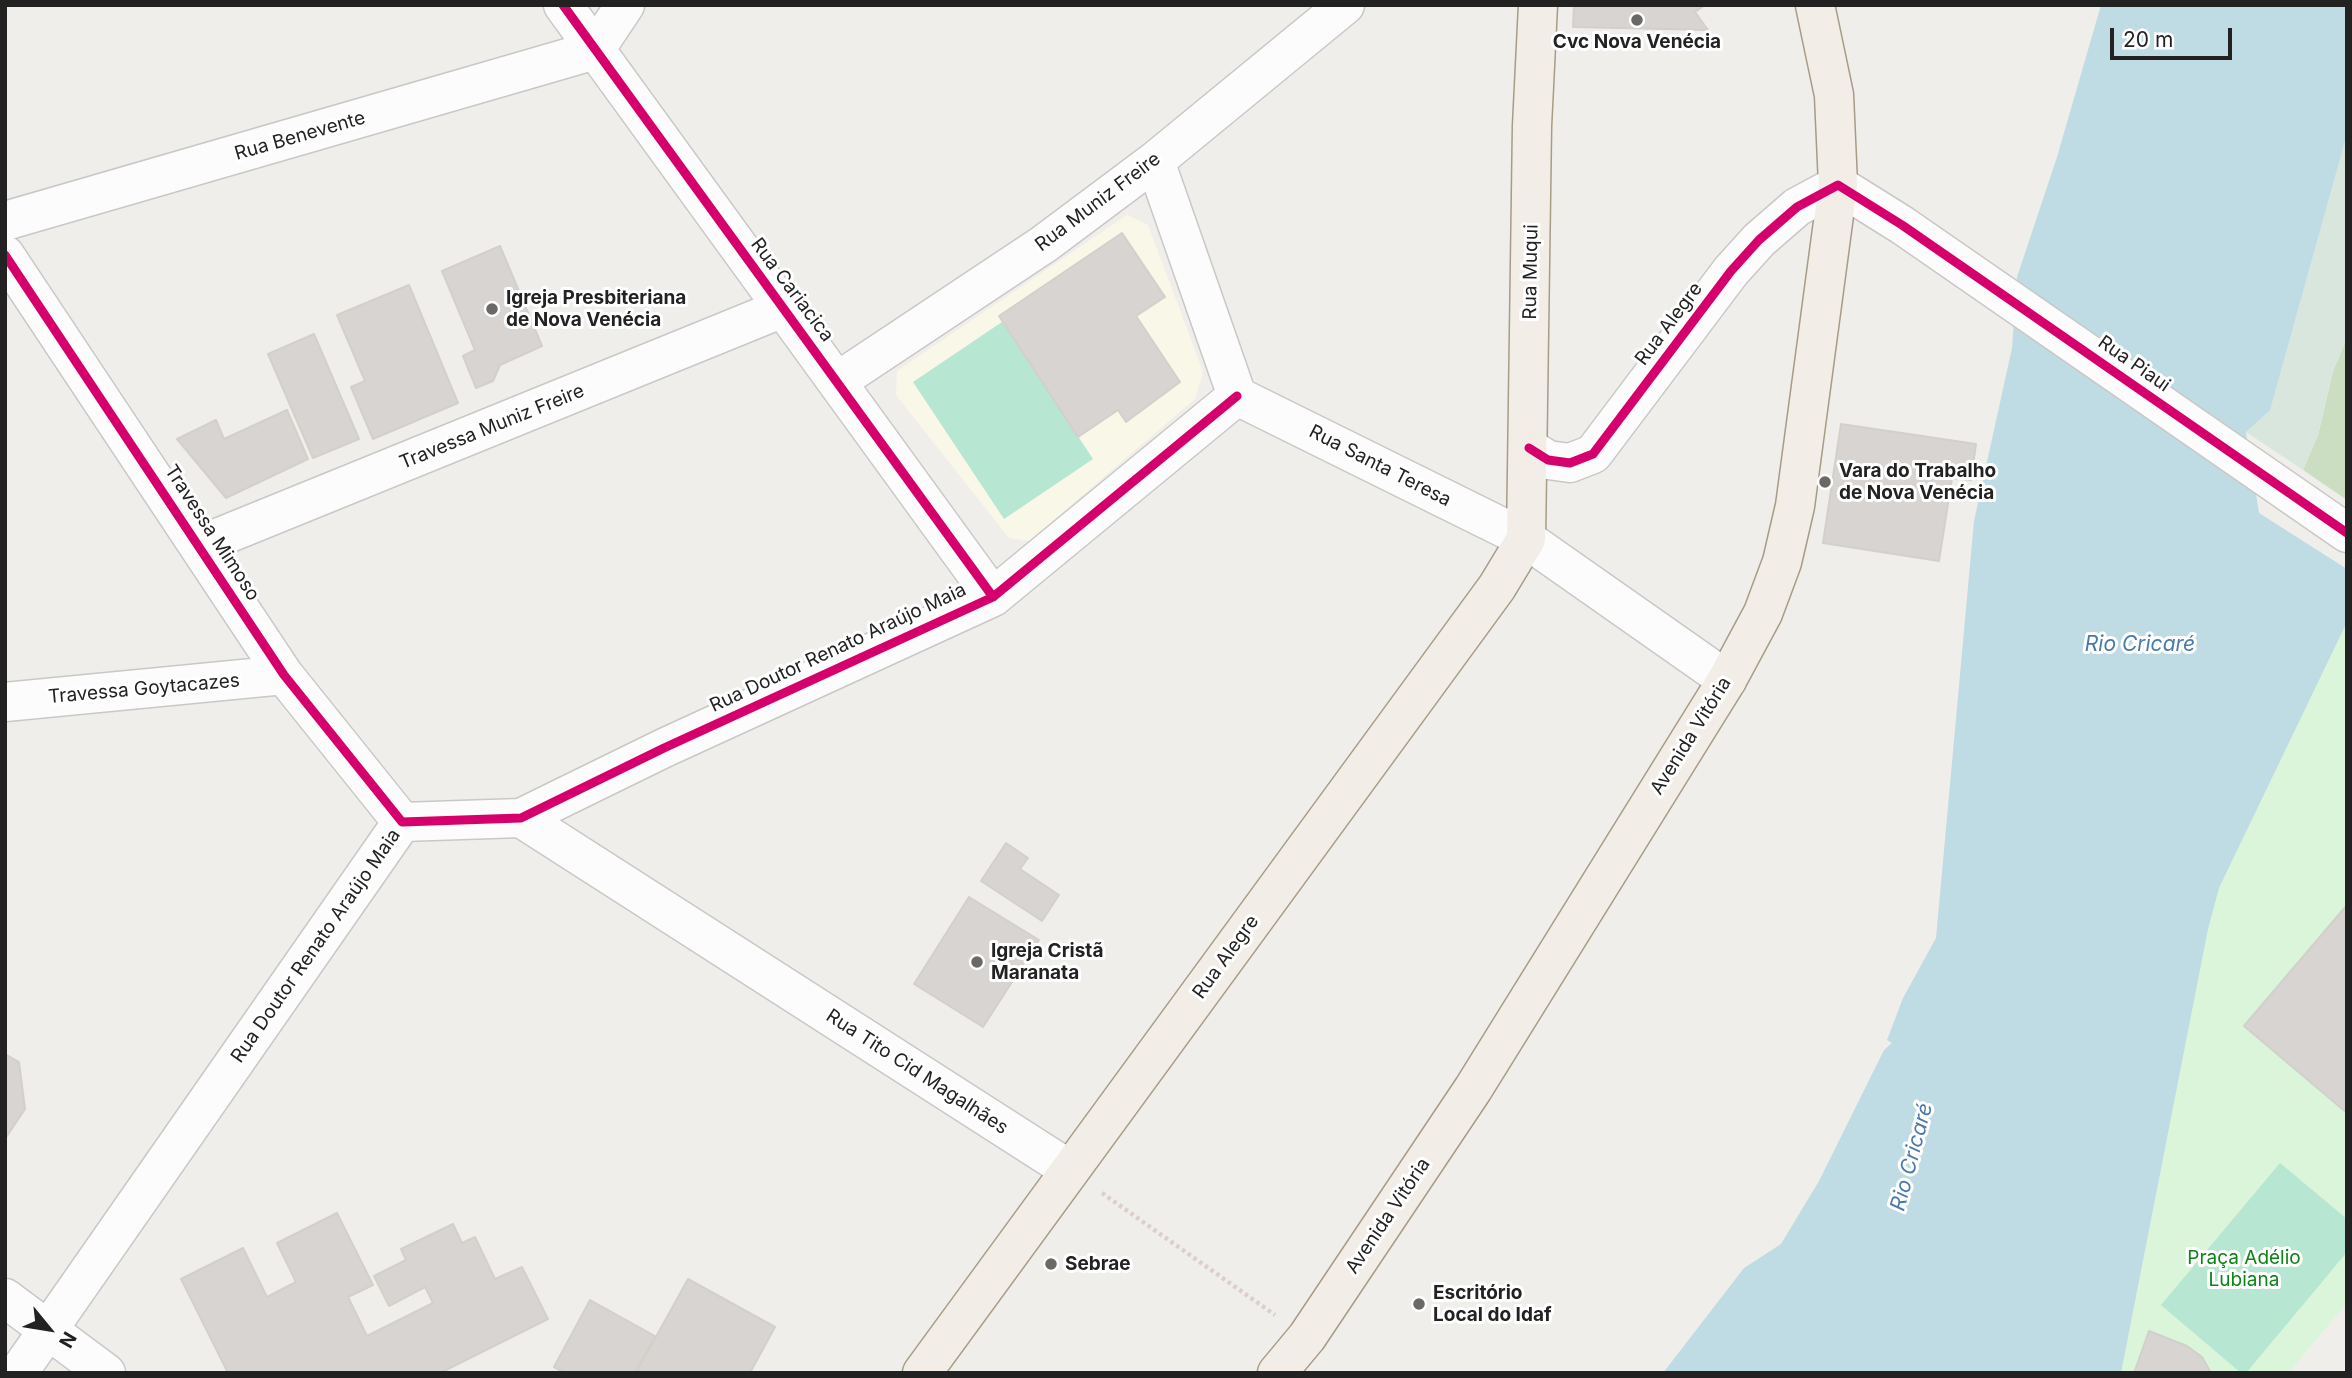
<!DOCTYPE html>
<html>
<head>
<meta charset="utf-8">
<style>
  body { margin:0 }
  #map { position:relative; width:2352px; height:1378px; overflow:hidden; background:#f0eeeb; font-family:Inter,sans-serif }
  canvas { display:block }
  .frame { position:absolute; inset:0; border:7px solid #222; pointer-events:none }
  .north { position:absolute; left:14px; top:1294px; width:70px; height:70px; -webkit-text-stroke:5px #fff; paint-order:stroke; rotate:120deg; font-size:19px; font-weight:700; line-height:28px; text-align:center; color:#222 }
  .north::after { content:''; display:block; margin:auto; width:24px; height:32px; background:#222; clip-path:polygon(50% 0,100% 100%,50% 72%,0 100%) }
  .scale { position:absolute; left:2110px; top:28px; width:122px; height:32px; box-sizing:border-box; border:4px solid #222; border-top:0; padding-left:9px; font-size:21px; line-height:24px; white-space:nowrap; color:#222; -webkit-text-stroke:5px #fff; paint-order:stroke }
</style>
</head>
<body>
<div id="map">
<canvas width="2352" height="1378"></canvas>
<div class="frame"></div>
<div class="north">N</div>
<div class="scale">20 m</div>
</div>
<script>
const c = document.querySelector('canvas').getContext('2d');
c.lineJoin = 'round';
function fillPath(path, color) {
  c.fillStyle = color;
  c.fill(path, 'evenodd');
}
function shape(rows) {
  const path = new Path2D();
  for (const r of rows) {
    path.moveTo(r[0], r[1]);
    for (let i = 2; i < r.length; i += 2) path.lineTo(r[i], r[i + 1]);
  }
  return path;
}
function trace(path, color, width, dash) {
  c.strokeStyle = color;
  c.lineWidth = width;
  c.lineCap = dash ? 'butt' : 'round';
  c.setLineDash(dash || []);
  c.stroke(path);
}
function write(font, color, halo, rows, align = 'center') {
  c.font = font + ' Inter,sans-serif';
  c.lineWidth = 6;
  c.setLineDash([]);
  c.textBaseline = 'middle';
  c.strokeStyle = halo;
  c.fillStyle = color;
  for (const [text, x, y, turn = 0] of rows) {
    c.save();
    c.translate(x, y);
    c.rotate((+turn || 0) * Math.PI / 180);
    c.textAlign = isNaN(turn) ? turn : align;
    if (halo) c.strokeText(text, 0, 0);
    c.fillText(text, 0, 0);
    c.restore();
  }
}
const education = shape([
  [1127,215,1148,225,1203,372,1195,399,1029,541,1009,538,896,395,897,371]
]);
const forest = shape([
  [2347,338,2347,500,2303,470,2318,435,2333,371]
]);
const wetland = shape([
  [2347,134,2347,338,2333,371,2318,435,2303,470,2246,432,2270,409]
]);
const park = shape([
  [2347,622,2347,1303,2288,1373,2121,1373,2208,929,2219,888]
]);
const pitch = shape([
  [1002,322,1093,459,1004,519,913,382],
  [2280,1163,2347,1219,2347,1252,2246,1373,2241,1373,2161,1305]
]);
const water = shape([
  [2101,5,2347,5,2347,134,2270,410,2246,432,2259,513,2347,569,2347,622,2219,888,2208,929,2121,1373,1663,1373,1744,1268,1781,1244,1819,1181,1884,1050,1892,1043,1887,1040,1903,998,1936,938,1974,521,2012,348,2017,277,2057,157]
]);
const building = shape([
  [1574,5,1705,5,1695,12,1708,30,1573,27,1574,5],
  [1122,233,1165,297,1136,316,1180,382,1126,422,1118,410,1078,437,999,316,1122,233],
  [500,246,542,346,500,365,493,381,476,388,463,356,475,350,442,271,500,246],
  [409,285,458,403,373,439,351,387,365,381,337,315,409,285],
  [314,334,359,439,313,458,268,354,314,334],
  [287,410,308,459,226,498,177,439,216,420,224,439,287,410],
  [1841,424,1976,444,1971,480,1952,478,1939,561,1823,543,1841,424],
  [1006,843,1028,858,1020,869,1059,895,1042,921,981,881,1006,843],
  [969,897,1039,940,983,1027,914,984,969,897],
  [2347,905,2347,1113,2244,1026,2347,905],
  [5,1054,19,1062,25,1109,5,1139,5,1054],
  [337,1213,373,1285,348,1297,367,1336,433,1303,425,1287,389,1306,374,1276,406,1260,401,1249,453,1224,462,1243,475,1237,495,1279,522,1267,548,1319,440,1373,228,1373,181,1279,243,1248,267,1297,296,1282,277,1243,337,1213],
  [688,1279,775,1327,750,1373,636,1373,688,1279],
  [590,1300,655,1336,635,1373,565,1373,554,1367,590,1300],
  [2149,1331,2187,1346,2202,1357,2211,1373,2134,1373,2149,1331]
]);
const path = shape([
  [1102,1193,1275,1315]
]);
const minor = shape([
  [563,5,993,597],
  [1155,161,1237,396,1526,539,1727,680],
  [5,221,595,50,625,5],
  [5,255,284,675,402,822],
  [838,381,1044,244,1155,161,1345,5],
  [200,545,783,308],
  [5,702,284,675],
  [521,818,1070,1170],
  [402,822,521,818,664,748,993,597,1237,396],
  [5,1298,106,1373],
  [18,1373,402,822]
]);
const tertiary = shape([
  [1529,448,1548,460,1570,463,1593,454,1731,271,1759,240,1797,207,1838,185,1902,225,2347,533]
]);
const primary = shape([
  [922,1373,1497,587,1526,539,1532,126,1538,5],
  [1277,1373,1307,1337,1473,1089,1727,680,1763,613,1782,562,1795,506,1838,185,1834,95,1815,5]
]);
const cycleway = shape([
  [563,5,993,597],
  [5,255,284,675,402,822,521,818,664,748,993,597,1237,396],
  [1529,448,1548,460,1570,463,1593,454,1731,271,1759,240,1797,207,1838,185,1902,225,2347,533]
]);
const markers = [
  [1637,20,7,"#6a6968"],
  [492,309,7,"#6a6968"],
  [1825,482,7,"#6a6968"],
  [977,962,7,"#6a6968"],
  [1051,1264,7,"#6a6968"],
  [1419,1304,7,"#6a6968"]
];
const poiNames = [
  ["Cvc Nova Venécia",1637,42,"center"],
  ["Igreja Presbiteriana",506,298],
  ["de Nova Venécia",506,320],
  ["Vara do Trabalho",1839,471],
  ["de Nova Venécia",1839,493],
  ["Igreja Cristã",991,951],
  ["Maranata",991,973],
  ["Sebrae",1065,1264],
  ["Escritório",1433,1293],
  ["Local do Idaf",1433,1315]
];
const streetNames = [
  ["Rua Benevente",300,136,-16],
  ["Rua Muniz Freire",1098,202,-37],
  ["Rua Muqui",1531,272,-89],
  ["Rua Cariacica",792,290,53],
  ["Rua Alegre",1669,324,-53],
  ["Rua Piaui",2134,364,35],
  ["Travessa Muniz Freire",492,427,-22],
  ["Rua Santa Teresa",1380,466,27],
  ["Travessa Mimoso",212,533,57],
  ["Rua Doutor Renato Araújo Maia",838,648,-25],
  ["Travessa Goytacazes",144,689,-5],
  ["Avenida Vitória",1691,736,-58],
  ["Rua Doutor Renato Araújo Maia",316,946,-55],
  ["Rua Alegre",1226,957,-54],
  ["Rua Tito Cid Magalhães",917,1072,33],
  ["Avenida Vitória",1388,1216,-56]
];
const parkNames = [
  ["Praça Adélio",2244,1258],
  ["Lubiana",2244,1280]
];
const waterNames = [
  ["Rio Cricaré",2140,645],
  ["Rio Cricaré",1912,1157,-75]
];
fillPath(education, '#f8f7e8');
fillPath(forest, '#cbdec1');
fillPath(wetland, '#d9e6de');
fillPath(park, '#daf5da');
fillPath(pitch, '#b7e6d2');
fillPath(water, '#bfdbe3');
fillPath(building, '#d7d4d2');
trace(building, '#d3d0cc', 2);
trace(minor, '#c9c8c7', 41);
trace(tertiary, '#c9c8c7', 41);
trace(primary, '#a79c86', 41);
trace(path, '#dccecd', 4.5, [3.5, 3.5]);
trace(minor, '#fdfcfc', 38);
trace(tertiary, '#fdfcfc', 38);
trace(primary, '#f3ede7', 38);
trace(cycleway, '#d6006c', 9);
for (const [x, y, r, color] of markers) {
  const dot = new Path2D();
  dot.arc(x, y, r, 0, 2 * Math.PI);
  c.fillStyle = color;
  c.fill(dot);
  trace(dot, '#fff', 2.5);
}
write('bold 19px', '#222', '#fff', poiNames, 'left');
write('19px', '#222', '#fff', streetNames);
write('19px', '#0c8416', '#fff', parkNames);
write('italic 21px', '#4a7aab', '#fff', waterNames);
</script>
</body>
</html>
